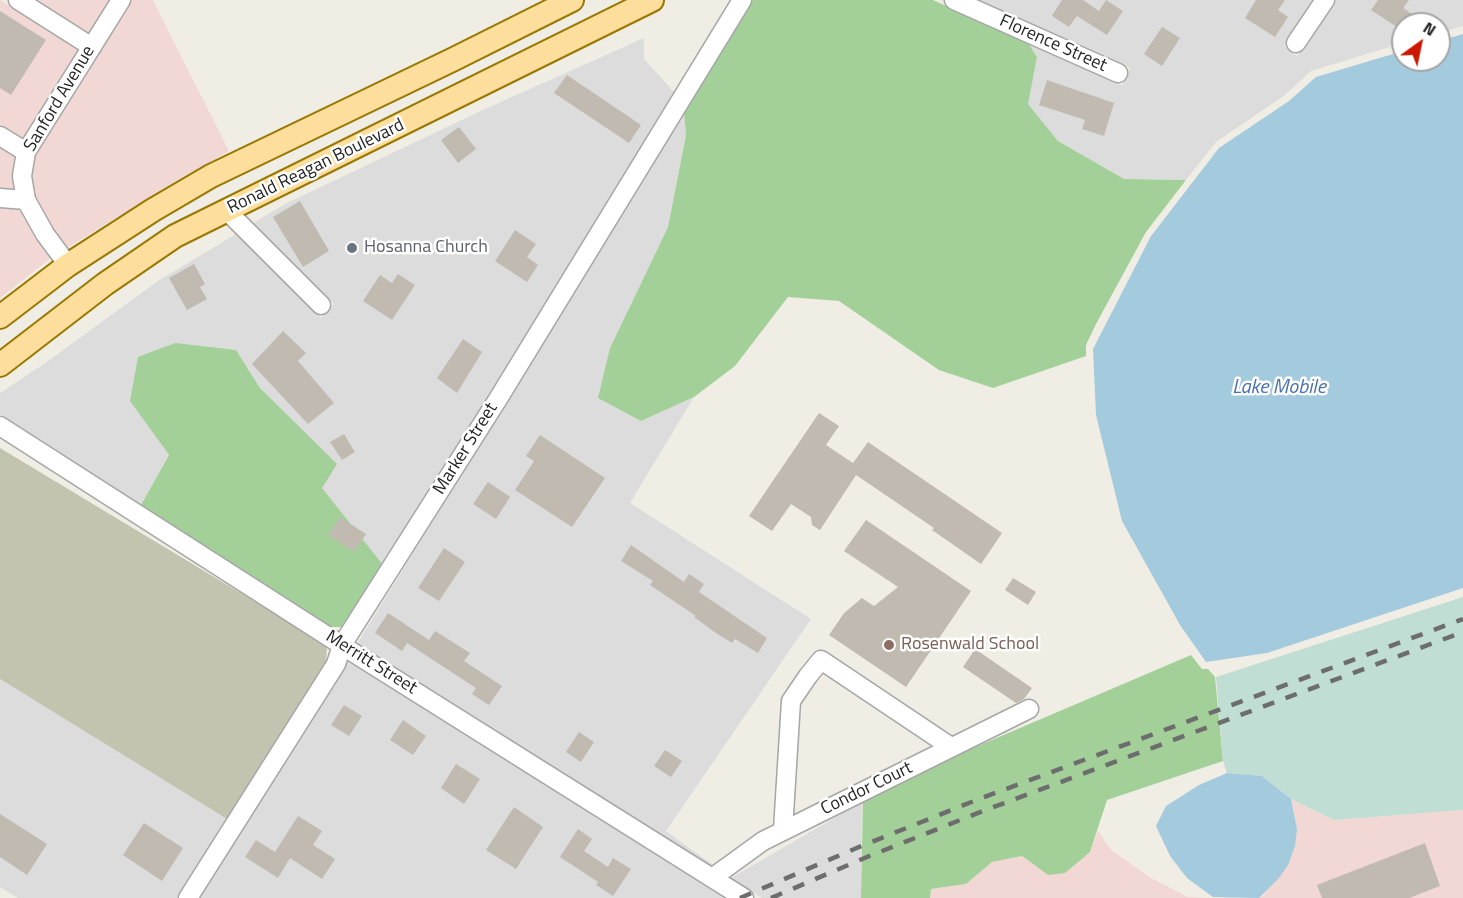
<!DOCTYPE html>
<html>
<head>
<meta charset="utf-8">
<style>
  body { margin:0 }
  #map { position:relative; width:1463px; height:898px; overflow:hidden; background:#f0ede5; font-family:"Titillium Web",sans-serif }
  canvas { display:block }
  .north { position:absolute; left:1391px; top:12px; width:60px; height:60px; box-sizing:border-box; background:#fff; border:2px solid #a5a5a5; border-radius:50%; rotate:33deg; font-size:16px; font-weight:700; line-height:24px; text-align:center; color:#1f1f1f }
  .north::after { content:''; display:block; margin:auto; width:21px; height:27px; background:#cd1700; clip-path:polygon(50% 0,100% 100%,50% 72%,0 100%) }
</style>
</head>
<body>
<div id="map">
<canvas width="1463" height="898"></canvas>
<div class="north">N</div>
</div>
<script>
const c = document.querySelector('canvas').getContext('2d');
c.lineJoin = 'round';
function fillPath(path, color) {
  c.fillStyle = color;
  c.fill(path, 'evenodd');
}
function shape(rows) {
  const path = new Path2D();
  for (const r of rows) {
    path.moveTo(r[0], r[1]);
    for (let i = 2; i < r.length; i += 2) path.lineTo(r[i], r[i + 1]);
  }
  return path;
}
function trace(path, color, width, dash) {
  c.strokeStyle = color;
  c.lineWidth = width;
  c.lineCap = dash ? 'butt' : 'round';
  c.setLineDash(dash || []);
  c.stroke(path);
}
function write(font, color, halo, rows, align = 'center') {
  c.font = font + ' "Titillium Web",sans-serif';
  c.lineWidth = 5;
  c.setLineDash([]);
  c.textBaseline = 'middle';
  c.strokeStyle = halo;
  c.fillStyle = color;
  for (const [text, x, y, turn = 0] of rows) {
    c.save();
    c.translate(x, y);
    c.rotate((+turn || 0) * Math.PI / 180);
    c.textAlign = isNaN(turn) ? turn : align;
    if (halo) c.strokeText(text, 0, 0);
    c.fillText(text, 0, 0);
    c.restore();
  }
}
const residential = shape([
  [977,0,1315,0,1284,46,1297,56,1336,0,1463,0,1463,26,1439,33,1439,24,1403,24,1403,43,1311,71,1285,95,1216,142,1186,180,1124,179,1058,141,1027,104,1037,57,1028,43,1122,85,1130,68],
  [644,38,644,59,676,94,361,604,303,432,260,388,236,350,221,349,130,401,169,455,141,505,0,414,0,393,44,364,158,281,236,234,321,318,334,304,253,223,287,203,485,109],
  [684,113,686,135,668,227,610,348,641,421,694,397,630,503,811,619,666,831,731,878,862,802,861,898,762,898,357,644],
  [347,660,726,898,198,898],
  [0,679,227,819,178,898,18,898,0,887]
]);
const commercial = shape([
  [0,0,80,50,24,140,0,125],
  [36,0,111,0,90,34],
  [131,0,153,0,229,151,174,182,67,248,53,228,35,197,36,191,33,191,31,176,34,155],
  [0,147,16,157,13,176,14,189,0,189],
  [0,207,19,208,19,211,21,211,38,239,51,258,0,298],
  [1291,799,1334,820,1463,810,1463,898,1259,898,1264,895,1297,829],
  [1098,831,1111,850,1151,878,1188,897,1214,898,930,898,931,889,966,884,992,862,1022,856,1048,875,1090,852]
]);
const construction = shape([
  [0,448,327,645,326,662,227,819,0,679]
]);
const forest = shape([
  [751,0,933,0,1028,43,1037,57,1028,104,1058,141,1124,179,1186,180,1146,232,1096,324,1086,345,1086,356,993,388,939,370,839,301,788,297,735,366,694,397,641,421,598,398,610,348,668,227,686,135,684,113,746,11],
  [175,343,236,350,260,388,337,464,322,488,383,565,347,621,342,627,330,627,141,505,169,455,130,401,138,357],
  [1191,655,1202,669,1208,669,1215,677,1223,761,1107,800,1090,852,1065,873,1048,875,1022,856,992,862,966,884,931,889,930,898,861,898,863,795]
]);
const wetland = shape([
  [1463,597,1463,810,1334,820,1291,799,1262,776,1227,773,1223,761,1216,677]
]);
const water = shape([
  [1463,34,1463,588,1267,653,1206,662,1180,625,1122,521,1096,415,1093,349,1151,236,1219,148,1289,101,1316,77,1403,51,1403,60,1439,60,1439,41],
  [1227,773,1262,776,1291,799,1297,829,1295,846,1288,865,1279,878,1259,898,1213,897,1187,878,1170,856,1156,826,1166,806,1199,785]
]);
const building = shape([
  [1062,0,1083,0,1099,11,1106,0,1123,11,1107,35,1077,16,1069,27,1052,16],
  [1256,0,1285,0,1278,10,1288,17,1275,37,1245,18],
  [1378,0,1409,0,1403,8,1415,16,1410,24,1403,24,1403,31,1371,10],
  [0,11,46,40,11,95,0,88],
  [1162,27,1180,38,1162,66,1144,54],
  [567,75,641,125,629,143,554,93],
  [1047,80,1114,103,1104,136,1082,129,1085,120,1039,105],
  [459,127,476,149,458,163,441,140],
  [300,201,329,251,303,267,273,217],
  [515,230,536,244,527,257,538,265,527,282,495,261],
  [194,264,205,284,200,287,207,299,187,310,169,278],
  [398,274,415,285,392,320,363,301,380,275,392,283],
  [283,331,306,353,298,361,334,403,308,424,252,364],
  [463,339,482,352,457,393,437,378],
  [819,413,839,426,826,445,853,463,868,442,1002,533,981,564,932,530,934,528,856,475,820,530,812,525,811,517,791,504,772,531,749,516],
  [344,434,355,452,342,460,330,442],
  [540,435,605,478,572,527,515,490,534,461,526,456],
  [488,482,510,497,496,519,473,504],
  [340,517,366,534,354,552,328,535],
  [866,520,971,591,906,687,829,635,844,613,862,598,874,606,898,587,844,551],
  [631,545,684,582,689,574,704,584,699,592,767,638,758,653,735,639,732,643,716,633,694,617,696,616,650,585,653,581,621,561],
  [444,548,465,562,439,601,418,588],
  [1013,578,1036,592,1028,605,1005,590],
  [388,613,429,640,435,631,470,653,464,661,502,686,489,705,472,694,476,688,407,643,402,651,375,633],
  [975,649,1032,688,1024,699,1016,703,963,667],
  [344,705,362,716,349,736,331,725],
  [403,720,426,736,413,755,390,740],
  [579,732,594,742,581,762,566,752],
  [665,750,682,761,671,777,654,766],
  [456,764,480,779,464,804,441,788],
  [514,807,543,827,516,869,486,850],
  [0,814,47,844,27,875,0,857],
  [298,816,322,831,313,845,335,859,322,879,290,858,278,878,245,857,256,840,275,852],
  [144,823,183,848,162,881,123,855],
  [578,829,592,839,584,851,608,867,613,858,631,869,613,896,596,885,598,882,560,857],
  [1425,843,1440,886,1409,898,1322,898,1317,885]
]);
const minor = shape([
  [18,0,92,47],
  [954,0,1118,73],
  [1296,43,1325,0],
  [0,136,26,152],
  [0,198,26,200],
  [227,211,321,305],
  [68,265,45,234,26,200,22,176,26,152,121,0],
  [0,426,357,655,744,898],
  [783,830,791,701,808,676,821,660,951,747],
  [712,878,763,841,1029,709],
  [188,898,336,664,342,645,498,399,742,0]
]);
const major = shape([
  [0,317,68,265,153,210,211,176,452,60,572,0],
  [0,365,105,284,175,236,652,0]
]);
const rail = shape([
  [740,898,859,847,979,799,1463,619],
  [771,898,867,857,983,811,1463,632]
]);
const markers = [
  [352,248,6,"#6b7280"],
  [889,645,6,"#8d6e63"]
];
const streetNames = [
  ["Florence Street",1053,44,24],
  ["Sanford Avenue",60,99,-59],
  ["Ronald Reagan Boulevard",316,167,-26],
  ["Marker Street",466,449,-58],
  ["Merritt Street",371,663,32],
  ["Condor Court",867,789,-26]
];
const worshipNames = [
  ["Hosanna Church",364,248]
];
const educationNames = [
  ["Rosenwald School",901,645]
];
const waterNames = [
  ["Lake Mobile",1279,388]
];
fillPath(residential, '#dddcdc');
fillPath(commercial, '#f1d8d4');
fillPath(construction, '#c2c4b0');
fillPath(forest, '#a3d099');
fillPath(wetland, '#c1ded4');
fillPath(water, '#a4cade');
fillPath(building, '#c0bab1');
trace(minor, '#a6a6a6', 21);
trace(major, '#997800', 26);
trace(minor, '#fff', 18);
trace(major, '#fdde9c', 22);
trace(rail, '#6d6d6d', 4.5, [12, 12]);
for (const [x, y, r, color] of markers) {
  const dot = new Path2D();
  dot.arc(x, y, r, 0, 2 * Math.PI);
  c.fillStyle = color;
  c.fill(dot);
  trace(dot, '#fff', 2);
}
write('18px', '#1f1f1f', '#fff', streetNames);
write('18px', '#5b616d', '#fff', worshipNames, 'left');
write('18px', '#785e54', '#fff', educationNames, 'left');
write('italic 20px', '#4971b0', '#fff', waterNames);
</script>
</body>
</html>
